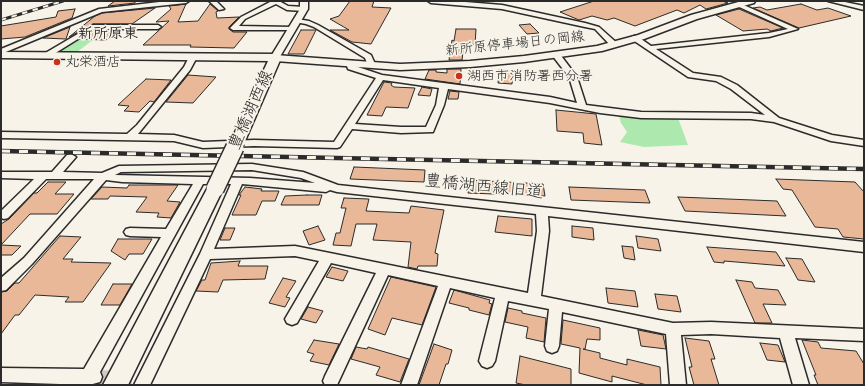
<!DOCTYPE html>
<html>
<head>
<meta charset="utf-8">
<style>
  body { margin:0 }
  #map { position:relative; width:865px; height:386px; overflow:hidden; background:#f7f3e8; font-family:Caveat,sans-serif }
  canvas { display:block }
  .frame { position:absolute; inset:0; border:2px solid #2b2b2b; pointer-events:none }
</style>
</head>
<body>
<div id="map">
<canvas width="865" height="386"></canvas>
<div class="frame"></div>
</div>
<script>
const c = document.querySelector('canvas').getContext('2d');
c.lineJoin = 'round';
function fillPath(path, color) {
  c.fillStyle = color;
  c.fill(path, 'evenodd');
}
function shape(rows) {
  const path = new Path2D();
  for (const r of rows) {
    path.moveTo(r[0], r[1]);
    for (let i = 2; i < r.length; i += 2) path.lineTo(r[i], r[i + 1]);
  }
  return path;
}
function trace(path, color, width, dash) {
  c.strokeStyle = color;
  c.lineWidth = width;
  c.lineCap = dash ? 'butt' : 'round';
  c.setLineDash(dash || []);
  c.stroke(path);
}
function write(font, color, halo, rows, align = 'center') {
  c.font = font + ' Caveat,"Klee One",sans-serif';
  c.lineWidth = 3.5;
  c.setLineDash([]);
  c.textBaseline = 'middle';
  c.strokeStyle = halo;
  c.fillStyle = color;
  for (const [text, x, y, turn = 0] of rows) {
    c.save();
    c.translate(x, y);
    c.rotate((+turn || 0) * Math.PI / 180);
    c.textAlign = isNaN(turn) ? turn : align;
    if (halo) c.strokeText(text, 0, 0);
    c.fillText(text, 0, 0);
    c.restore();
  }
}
const green = shape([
  [74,39,93,40,77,52,56,52],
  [619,116,678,118,688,145,644,147,620,142,627,132,621,123]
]);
const building = shape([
  [115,1,135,1,135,3,108,6,115,1],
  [350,1,374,1,372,7,391,8,371,44,352,42,330,30,349,30,330,19,339,16,350,1],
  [594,1,722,1,728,3,706,9,700,5,684,13,677,10,635,26,614,18,607,20,592,16,579,20,560,12,594,1],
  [186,4,178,22,198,21,210,4,218,11,216,12,217,18,239,17,229,27,229,29,233,32,247,32,234,48,190,47,191,45,143,45,169,21,156,22,171,9,169,6,186,4],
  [801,4,817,10,828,8,851,16,799,28,753,8,760,7,767,10,801,4],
  [155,8,132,24,93,24,69,37,95,16,102,13,155,8],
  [75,9,72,18,25,37,1,39,1,26,56,17,58,11,75,9],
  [739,9,783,28,771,31,767,29,743,31,716,15,739,9],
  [530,24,539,33,527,34,519,25,530,24],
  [70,27,66,39,43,38,70,27],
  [456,29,476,29,475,45,464,44,462,60,449,60,452,40,454,41,456,29],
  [94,30,122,30,110,39,104,40,80,39,94,30],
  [301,30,316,30,304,54,288,54,301,30],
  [447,69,461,69,460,84,425,79,429,70,436,70,436,72,447,73,447,69],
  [499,70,513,71,512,84,498,83,499,70],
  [188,75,216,77,193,103,166,102,188,75],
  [146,79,171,80,154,102,150,101,139,112,124,111,129,106,118,105,146,79],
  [384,82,392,83,391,85,394,87,415,88,408,108,386,107,382,116,367,115,384,82],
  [422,87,432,89,430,96,418,95,422,87],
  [450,91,459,92,458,99,448,99,450,91],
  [556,110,596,114,602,145,584,143,583,133,557,131,556,110],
  [354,167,425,170,424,182,350,179,354,167],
  [776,179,855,182,864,192,864,239,843,237,838,229,815,227,792,190,783,189,776,179],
  [468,180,543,184,545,196,468,193,468,180],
  [48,182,66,182,55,194,74,194,57,214,30,214,1,245,1,224,9,219,34,193,37,193,48,182],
  [129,185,178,185,167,201,180,202,171,218,157,217,159,213,136,212,147,197,110,196,108,199,91,199,102,187,127,188,129,185],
  [245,187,262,189,261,191,279,191,275,201,262,201,256,215,232,215,241,195,239,195,245,187],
  [569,187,645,190,650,203,571,200,569,187],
  [307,195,322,195,319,205,281,205,285,196,307,195],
  [678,197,777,201,786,216,685,211,678,197],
  [344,198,369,199,366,211,409,213,411,206,444,210,435,253,438,254,437,266,418,266,417,269,408,267,411,242,373,240,377,224,356,224,351,246,333,245,336,233,340,233,346,208,341,208,344,198],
  [498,216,532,219,532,236,495,232,498,216],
  [318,226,325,240,309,245,303,231,318,226],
  [572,226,593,228,594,240,572,237,572,226],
  [225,228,235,228,230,240,220,240,225,228],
  [60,236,81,237,63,259,73,259,71,262,111,263,83,302,65,302,69,297,35,295,19,315,15,315,1,334,1,292,7,291,15,283,19,283,60,236],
  [636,236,658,239,661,251,638,248,636,236],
  [118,239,152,239,143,254,129,254,125,260,111,251,118,239],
  [1,245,21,246,12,255,1,255,1,245],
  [622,246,633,247,635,260,624,258,622,246],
  [707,247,776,252,785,266,724,261,724,263,714,262,707,247],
  [786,258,802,259,815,282,798,280,786,258],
  [240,261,238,266,268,266,265,279,223,280,218,292,196,291,202,280,205,280,211,263,240,261],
  [332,267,348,271,343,281,326,277,332,267],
  [391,277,436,287,422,325,392,318,385,335,368,329,391,277],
  [283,278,296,281,286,297,290,298,285,307,269,303,283,278],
  [736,280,752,282,755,288,778,290,786,305,763,304,772,323,755,323,736,280],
  [113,284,132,284,120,305,101,305,113,284],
  [606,288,635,291,638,307,608,303,606,288],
  [454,290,490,300,489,303,492,304,489,315,469,310,469,308,449,303,454,290],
  [655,294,677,296,681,312,658,309,655,294],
  [308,307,323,311,316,323,301,319,308,307],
  [508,308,522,311,522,313,546,318,544,342,526,338,528,327,505,322,508,308],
  [563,320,600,328,600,340,587,339,585,349,583,349,600,353,600,358,627,365,627,359,660,367,661,385,647,385,612,376,612,382,579,373,580,348,561,344,563,320],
  [638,330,663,335,666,349,641,346,638,330],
  [685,338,709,341,715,359,711,359,719,385,694,385,689,367,692,367,685,338],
  [314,340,339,344,329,365,310,361,314,354,307,352,314,340],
  [802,340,818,342,821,348,856,351,864,364,864,385,818,385,814,375,816,375,802,340],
  [760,343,778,345,785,362,767,360,760,343],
  [434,344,452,350,448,364,446,364,439,385,419,385,434,344],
  [356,347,367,349,368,347,409,359,400,382,376,375,380,367,351,359,356,347],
  [520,356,571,369,571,385,526,385,516,383,520,356]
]);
const minorTunnel = shape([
  [97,377,145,379]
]);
const minor = shape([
  [168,1,189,1,186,3,102,12,1,54,1,49,99,9,168,1],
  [209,1,216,1,224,9,219,10,209,1],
  [272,1,279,1,288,6,304,7,307,9,304,11,287,10,276,4,245,19,239,26,292,27,294,28,294,30,233,30,230,28,241,17,272,1],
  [428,1,453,1,502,5,585,23,599,27,618,44,617,46,611,46,595,29,585,27,502,9,431,3,428,1],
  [828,1,840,1,864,6,864,10,828,1],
  [739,3,798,29,769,37,656,49,693,73,721,77,737,85,779,118,832,135,864,140,864,146,831,141,774,122,751,119,641,118,600,113,550,103,448,89,444,105,433,132,401,133,352,129,340,147,337,148,254,146,203,148,174,141,1,138,1,132,127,134,137,125,184,67,190,55,193,55,197,57,190,70,138,134,174,135,203,142,254,140,334,142,376,78,348,69,346,63,350,61,353,61,355,66,382,75,550,97,577,103,569,77,552,55,556,53,559,53,577,77,586,105,641,112,751,113,765,115,731,89,716,81,688,77,630,38,634,36,637,36,651,46,769,33,788,29,737,6,736,5,739,3],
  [383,80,439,88,436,105,426,127,401,127,355,124,383,80],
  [297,19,309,21,318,25,371,55,375,64,374,66,368,66,365,58,314,27,306,24,295,22,295,20,297,19],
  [93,25,158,25,161,27,158,29,94,29,49,57,46,57,42,55,93,25],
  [71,154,76,157,63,172,102,173,119,166,252,164,303,172,338,185,864,242,864,252,548,216,549,231,541,296,673,323,711,322,864,329,864,341,795,338,809,385,793,385,780,338,711,334,681,335,686,385,670,385,666,334,562,312,559,346,557,351,552,353,547,351,545,346,549,309,508,301,495,361,492,366,487,368,482,366,479,361,495,298,450,288,417,385,401,385,438,286,388,275,337,385,325,385,323,381,325,376,376,273,331,263,297,323,292,325,287,323,285,319,319,261,295,256,210,259,150,385,134,385,200,254,231,184,203,184,100,372,102,377,100,382,89,385,1,382,1,368,84,369,161,237,130,236,126,235,124,232,126,229,130,228,166,229,193,184,122,182,106,180,32,264,6,290,1,291,1,278,24,258,94,179,46,179,8,218,4,219,1,218,1,211,34,179,1,178,1,172,52,172,67,155,71,154],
  [252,170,301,178,315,183,250,178,115,175,121,172,252,170],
  [242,184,326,192,330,190,337,192,536,214,537,231,528,293,295,246,214,249,242,184]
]);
const tertiary = shape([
  [300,1,308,1,308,9,278,60,272,60,270,58,300,9,300,1]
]);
const secondary = shape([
  [742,1,755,1,754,3,697,19,644,39,602,51,524,62,470,67,400,70,275,61,270,58,275,55,400,64,470,61,524,56,597,46,638,35,691,15,742,1]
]);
const primary = shape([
  [1,52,275,54,279,56,281,58,245,141,243,144,238,145,233,144,231,141,268,61,1,58,1,52],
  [215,183,221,185,223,189,128,385,103,385,207,189,209,185,215,183]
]);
const railFar1 = shape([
  [1,20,63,1]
]);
const rail = shape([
  [1,151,864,169]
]);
const primaryBridgeFar1 = shape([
  [234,148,238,141]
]);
const primaryBridge = shape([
  [215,189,235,147]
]);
const markers = [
  [57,62,4,"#c8321e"],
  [459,76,4,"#c8321e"]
];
const farStreetnames = [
  ["新所原停車場日の岡線",515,44,-6]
];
const farPoinames = [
  ["丸栄酒店",65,62],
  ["湖西市消防署西分署",467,76]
];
const farNeighbourhoodnames = [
  ["新所原東",108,34]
];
const streetNames = [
  ["豊橋湖西線",251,110,-66],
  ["豊橋湖西線旧道",484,187,6]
];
fillPath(green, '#ade9af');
fillPath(building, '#e8b898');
trace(building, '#2b2b2b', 1);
trace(minorTunnel, '#cecbc2', 14, [14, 7]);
trace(minor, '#2b2b2b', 3);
trace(tertiary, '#2b2b2b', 3);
trace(secondary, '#2b2b2b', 3);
trace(primary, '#2b2b2b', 3);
fillPath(minor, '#f7f3e8');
fillPath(tertiary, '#f7f3e8');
fillPath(secondary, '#f7f3e8');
fillPath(primary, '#f7f3e8');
trace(railFar1, '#2b2b2b', 3);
trace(rail, '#2b2b2b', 4.5);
trace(railFar1, '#f7f3e8', 2, [5.5]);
trace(rail, '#f7f3e8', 3, [9]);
trace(primaryBridgeFar1, '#2b2b2b', 16, []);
trace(primaryBridge, '#2b2b2b', 20, []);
trace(primaryBridgeFar1, '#f7f3e8', 14);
trace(primaryBridge, '#f7f3e8', 17);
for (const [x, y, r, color] of markers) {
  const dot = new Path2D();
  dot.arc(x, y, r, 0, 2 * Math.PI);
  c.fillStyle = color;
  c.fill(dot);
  trace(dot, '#f7f3e8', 1.5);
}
write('14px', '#2b2b2b', '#f7f3e8', farStreetnames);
write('14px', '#2b2b2b', '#f7f3e8', farPoinames, 'left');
write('bold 15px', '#2b2b2b', '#f7f3e8', farNeighbourhoodnames);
write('17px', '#2b2b2b', '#f7f3e8', streetNames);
</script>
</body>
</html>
